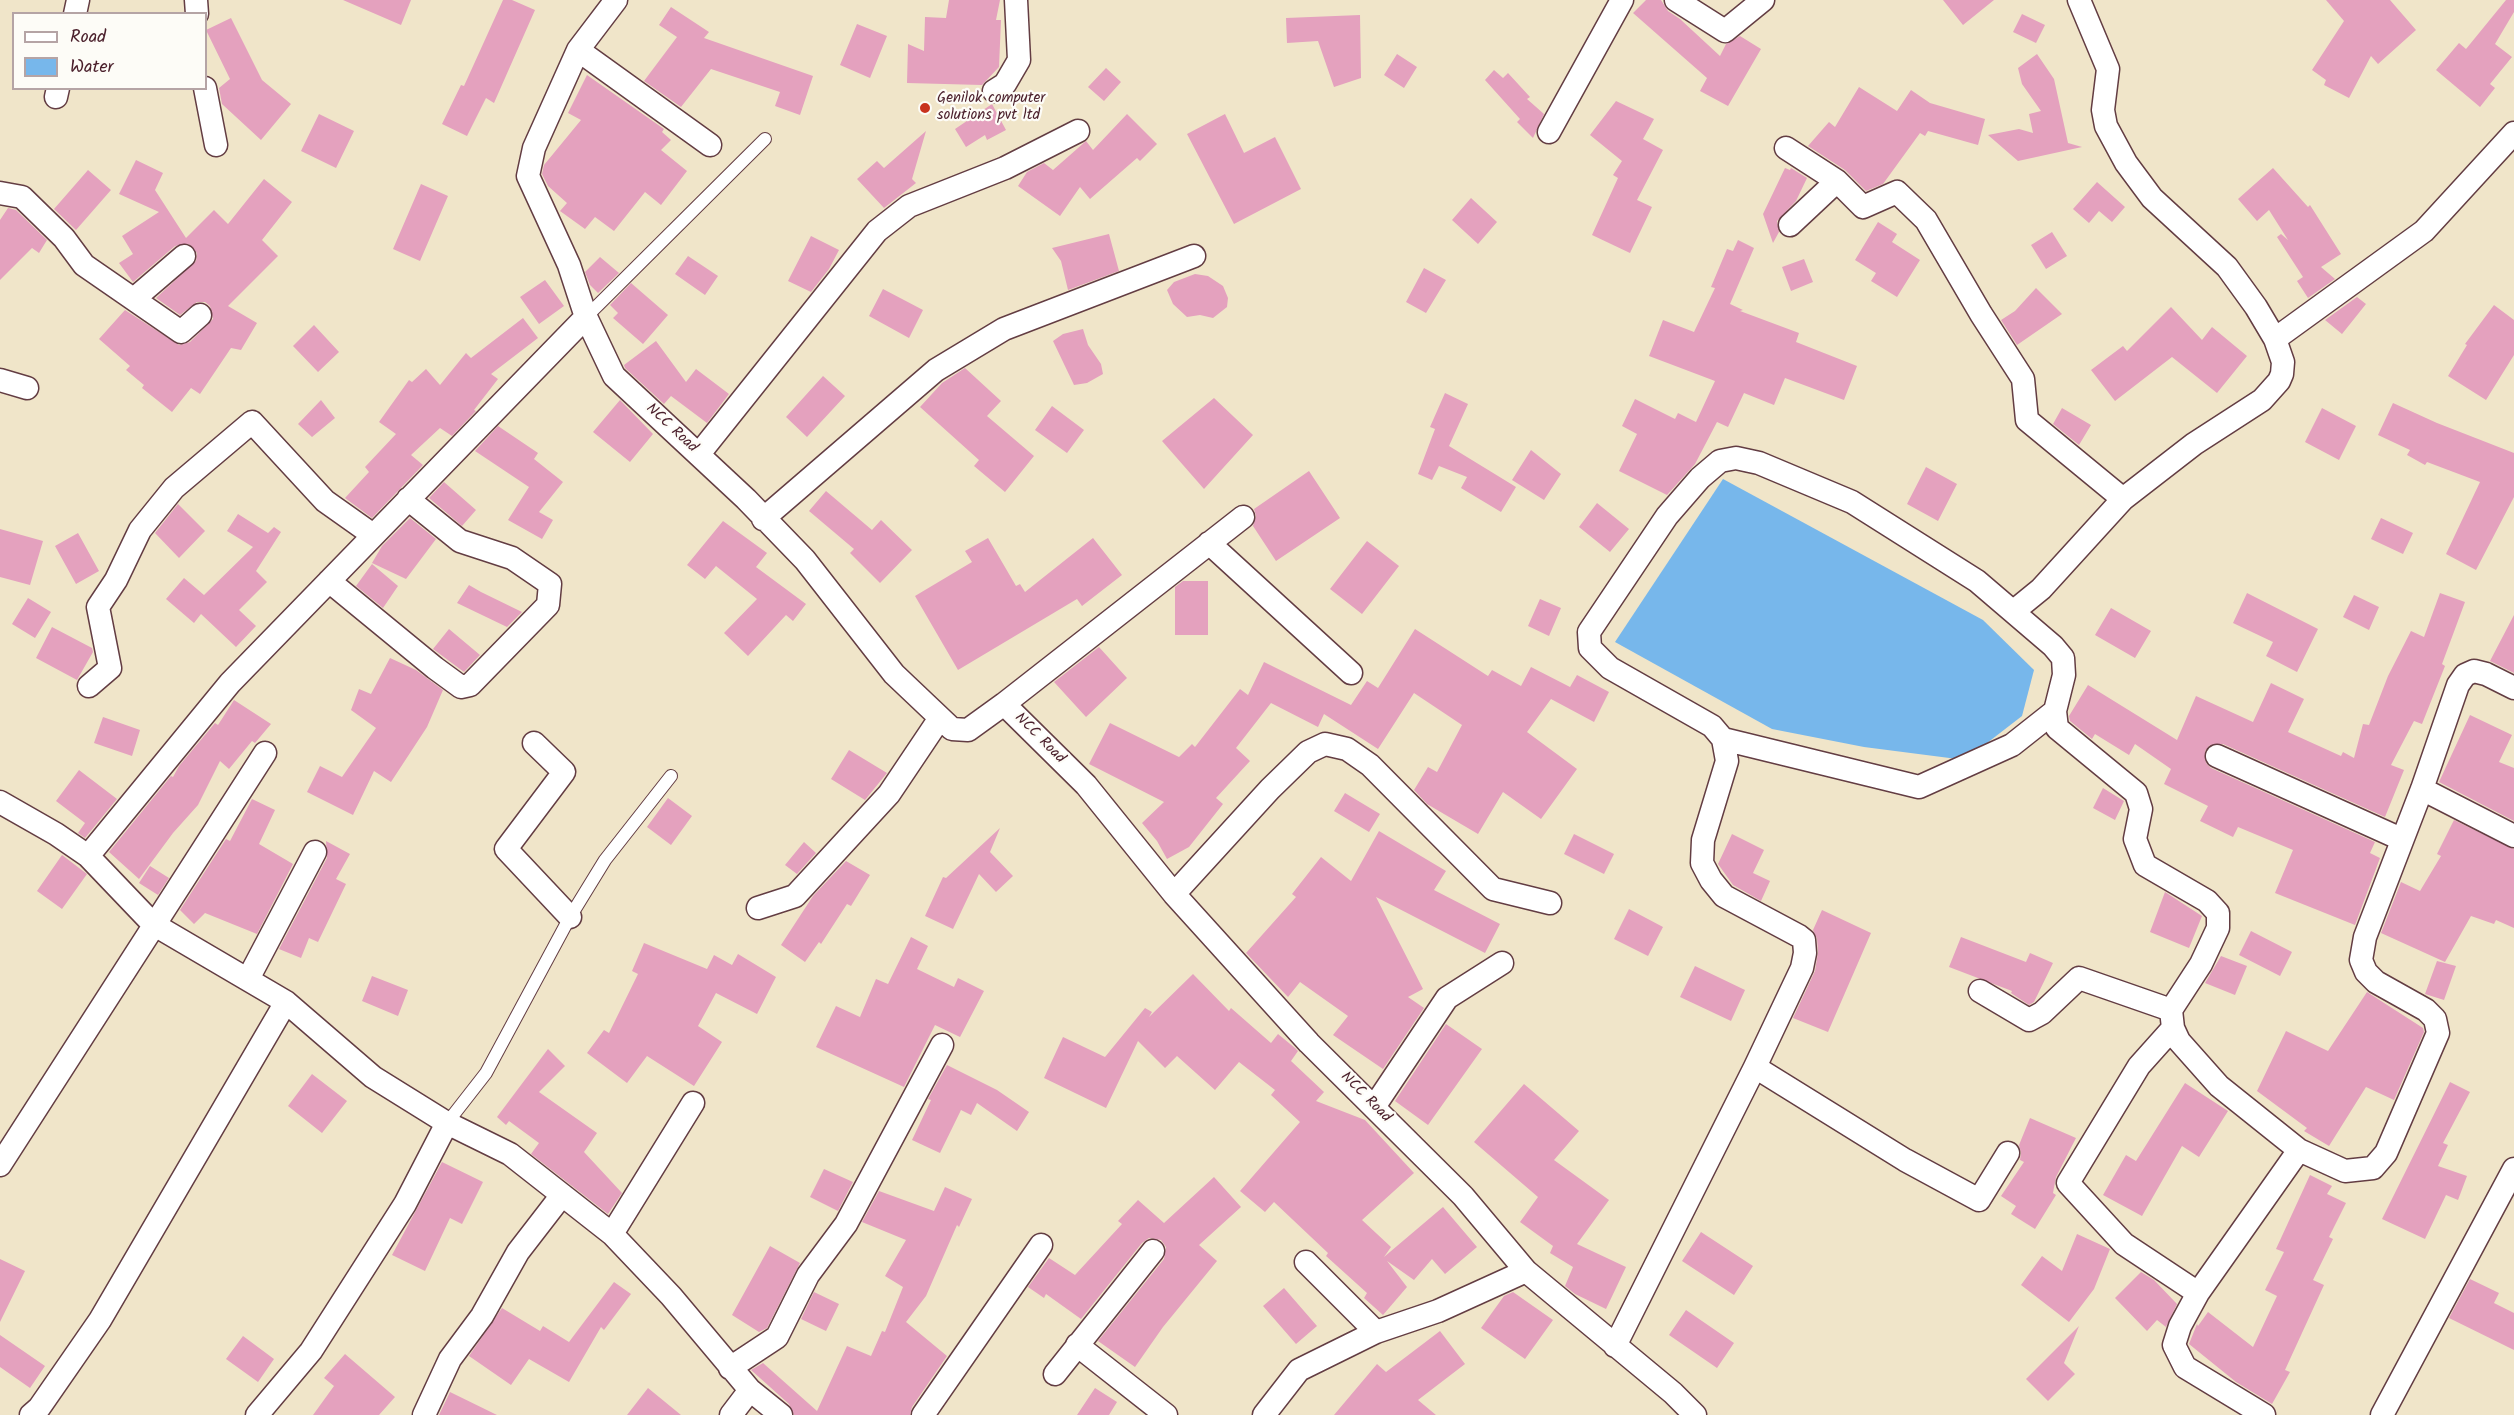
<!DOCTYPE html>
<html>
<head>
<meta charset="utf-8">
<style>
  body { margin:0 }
  #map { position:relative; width:2514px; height:1415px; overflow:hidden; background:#f0e5c9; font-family:Kalam,sans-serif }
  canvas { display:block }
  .legend { position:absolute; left:12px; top:12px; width:195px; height:78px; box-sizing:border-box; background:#fdfcf7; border:2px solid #b5a4a5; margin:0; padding:8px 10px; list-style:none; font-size:18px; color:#4a1f2b }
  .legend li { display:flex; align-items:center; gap:12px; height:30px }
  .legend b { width:30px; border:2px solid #b5a4a5 }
</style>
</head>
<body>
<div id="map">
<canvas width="2514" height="1415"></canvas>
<ul class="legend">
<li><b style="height:8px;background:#fff"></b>Road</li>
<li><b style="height:16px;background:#77b7eb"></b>Water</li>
</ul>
</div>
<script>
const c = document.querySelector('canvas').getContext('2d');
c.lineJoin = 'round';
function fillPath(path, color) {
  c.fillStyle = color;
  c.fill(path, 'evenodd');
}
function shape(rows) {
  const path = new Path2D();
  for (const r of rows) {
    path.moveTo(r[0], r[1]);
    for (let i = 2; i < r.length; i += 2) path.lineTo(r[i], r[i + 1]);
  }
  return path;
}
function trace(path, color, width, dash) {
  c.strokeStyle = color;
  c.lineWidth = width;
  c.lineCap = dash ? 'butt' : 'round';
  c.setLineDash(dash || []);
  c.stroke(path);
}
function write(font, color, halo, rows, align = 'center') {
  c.font = font + ' Kalam,sans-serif';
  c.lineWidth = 4.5;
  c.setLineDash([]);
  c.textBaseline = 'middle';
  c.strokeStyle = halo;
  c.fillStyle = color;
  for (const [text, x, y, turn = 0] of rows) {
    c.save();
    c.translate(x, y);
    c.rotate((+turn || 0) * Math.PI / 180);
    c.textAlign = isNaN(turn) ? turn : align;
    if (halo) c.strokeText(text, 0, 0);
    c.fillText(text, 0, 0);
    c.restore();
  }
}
const water = shape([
  [1723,479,1983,620,2034,670,2022,716,1965,760,1864,747,1772,729,1615,642]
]);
const building = shape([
  [343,0,411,0,401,25],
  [503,0,512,0,535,10,494,103,486,98,467,136,442,124,461,85,464,86],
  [949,0,1000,0,996,20,1001,20,999,67,982,85,907,83,908,44,924,51,925,17,946,18],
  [1646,0,1661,0,1668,11,1680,19,1720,56,1726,44,1740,36,1761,49,1728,106,1700,91,1707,78,1633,13],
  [1943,0,1994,0,1963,25],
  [2326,0,2390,0,2416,30,2378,64,2371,56,2349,98,2324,85,2326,80,2312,70,2344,21],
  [2506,0,2514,0,2514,12,2495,44,2512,57,2490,84,2495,88,2480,107,2436,70,2459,43,2466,49],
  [671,7,709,32,704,38,813,76,800,115,775,106,780,92,711,69,681,107,644,81,677,37,659,25],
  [2022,14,2045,25,2036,43,2013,32],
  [1360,15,1361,78,1334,87,1318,41,1287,43,1286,18],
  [231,18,262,80,291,104,261,140,222,104,219,88,230,79,206,30],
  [857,24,887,36,870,78,840,65],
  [1397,54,1417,67,1404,88,1384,75],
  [2037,54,2054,79,2068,143,2082,147,2018,161,1988,135,2019,129,2033,133,2029,114,2041,111,2022,84,2018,68],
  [1106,68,1121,82,1104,101,1088,87],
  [1494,70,1503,78,1508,73,1530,97,1527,99,1544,114,1533,138,1517,122,1520,119,1485,80],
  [587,75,664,129,662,132,671,140,661,150,687,171,661,205,645,192,614,231,595,217,585,229,560,211,567,203,548,186,542,174,544,165,581,120,568,113],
  [1859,87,1897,111,1911,90,1930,103,1985,119,1978,145,1928,131,1925,136,1920,133,1883,184,1866,191,1845,170,1808,146,1829,122,1835,127],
  [1616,101,1654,119,1643,139,1663,150,1637,200,1652,207,1630,253,1592,235,1618,178,1613,175,1622,161,1590,135],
  [992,104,1006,130,987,140,985,135,966,147,955,129],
  [319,114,354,131,336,168,301,151],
  [1127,114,1157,144,1140,161,1137,158,1090,199,1080,187,1060,216,1018,186,1027,172,1044,163,1053,170,1086,141,1093,150],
  [1225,114,1244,153,1275,137,1301,189,1234,224,1187,134],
  [926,131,912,179,916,183,884,208,857,179,877,161,884,168],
  [136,160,163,173,155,190,186,238,214,210,228,224,264,179,292,202,262,240,278,256,228,306,257,323,241,350,231,348,200,394,191,388,172,412,142,388,144,385,126,370,130,366,99,339,125,310,179,345,190,342,213,319,210,306,205,302,197,302,180,315,156,298,196,261,197,253,189,244,175,246,133,282,119,263,133,254,122,236,159,212,119,194],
  [1785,168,1790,170,1791,168,1807,178,1796,201,1777,221,1779,232,1773,243,1763,214],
  [2273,168,2308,207,2310,205,2341,254,2321,267,2335,279,2308,298,2297,281,2303,277,2277,237,2281,234,2288,240,2269,210,2257,221,2238,199],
  [88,170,111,190,76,230,54,209],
  [2097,182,2125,207,2112,222,2099,211,2089,223,2073,209],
  [421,184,448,196,420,261,393,249],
  [1471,198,1497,222,1478,244,1452,220],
  [8,208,16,210,47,240,39,253,32,248,0,280,0,220],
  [1878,222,1897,234,1892,242,1920,260,1897,297,1871,281,1876,273,1855,260],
  [2052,232,2067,256,2046,269,2031,245],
  [1109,234,1119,271,1068,290,1061,261,1052,248],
  [811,236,839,250,829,269,811,292,788,281],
  [1738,240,1754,248,1730,304,1743,310,1740,311,1799,333,1796,342,1857,366,1844,400,1785,378,1774,405,1744,393,1728,427,1717,422,1695,464,1667,495,1619,471,1637,434,1622,426,1635,399,1675,419,1678,413,1696,422,1715,381,1649,356,1663,320,1694,332,1715,288,1711,287,1727,249,1733,251],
  [688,256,718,276,705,295,675,274],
  [600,257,619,273,598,293,590,285,585,272],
  [1804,259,1813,282,1791,291,1782,267],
  [1424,268,1446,280,1426,313,1406,302],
  [1195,274,1208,276,1223,286,1228,298,1227,307,1213,318,1200,315,1187,317,1173,304,1167,290,1174,282],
  [545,280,564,306,539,324,520,297],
  [631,283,668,315,643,344,613,318,618,313,610,305],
  [2036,288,2062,314,2017,345,2001,320,2015,311],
  [883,289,923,310,909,338,869,316],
  [2357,297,2366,304,2342,334,2325,320],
  [2494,305,2514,320,2514,355,2486,400,2448,376,2467,345,2465,344],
  [2171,307,2202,340,2212,327,2247,356,2217,393,2172,357,2115,401,2091,370,2123,346,2127,351],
  [523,318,538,338,491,374,498,379,474,410,476,411,452,436,440,428,411,455,423,465,372,518,345,498,369,472,365,467,396,434,379,422,409,380,412,382,426,369,440,385,466,353,471,358],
  [314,325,339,352,318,372,293,346],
  [1083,329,1088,345,1101,364,1103,374,1087,383,1074,385,1053,341,1063,334],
  [656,341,686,382,696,369,729,394,707,423,671,396,664,404,625,368,624,365],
  [965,368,1001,401,987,416,1034,456,1005,492,974,466,979,460,920,407,942,383],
  [823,376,845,396,807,437,786,417],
  [1445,393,1468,404,1449,446,1516,487,1501,512,1461,488,1467,477,1439,466,1432,480,1418,474,1435,429,1430,427],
  [1214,398,1253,435,1204,489,1162,441],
  [321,400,335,418,312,437,298,424],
  [620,400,653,434,630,462,593,432],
  [2393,403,2437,423,2514,453,2514,497,2476,570,2446,554,2480,482,2427,462,2425,465,2407,455,2410,450,2378,435],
  [1052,406,1084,430,1067,453,1035,430],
  [2062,408,2091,425,2079,445,2053,424],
  [2322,408,2356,426,2339,460,2305,442],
  [498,426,538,453,534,459,563,482,539,512,553,520,542,539,508,520,529,487,475,451],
  [1531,450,1561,474,1544,500,1512,480],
  [1926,467,1957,484,1938,521,1907,504],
  [1309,471,1340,518,1276,561,1253,526,1256,516,1254,509],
  [444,482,476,510,462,526,429,498],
  [826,491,872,530,881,520,912,550,880,583,850,553,854,549,809,511],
  [1597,503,1629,529,1610,552,1579,527],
  [178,504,205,531,179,558,155,533],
  [238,514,268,533,274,527,281,532,256,571,267,582,239,610,256,626,236,647,201,614,194,623,166,599,184,578,204,595,253,547,227,531],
  [410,518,436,539,406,579,372,563,382,546],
  [2381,518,2413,533,2403,554,2371,539],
  [723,521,767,553,756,567,806,604,793,621,786,615,748,656,724,633,757,599,716,566,705,579,687,565],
  [0,529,43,541,30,585,0,577],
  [78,533,99,571,76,584,55,546],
  [988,538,1016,586,1020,584,1025,592,1093,538,1122,575,1082,606,1077,599,958,670,915,596,972,562,965,551],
  [1367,541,1399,566,1362,614,1330,589],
  [372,564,398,586,383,608,356,586],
  [1183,581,1208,581,1208,635,1175,635,1175,587],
  [469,585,481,592,522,612,507,627,457,603],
  [2247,593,2318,629,2297,672,2266,656,2273,642,2233,623],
  [2440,593,2465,602,2442,664,2445,666,2422,724,2414,721,2391,765,2404,770,2385,817,2223,744,2210,745,2205,751,2206,763,2211,768,2375,842,2370,853,2380,858,2355,925,2275,893,2293,850,2238,827,2233,837,2200,821,2208,806,2164,784,2171,769,2135,744,2129,755,2095,734,2092,739,2070,721,2069,716,2088,685,2177,740,2196,696,2253,722,2271,683,2304,699,2288,732,2341,756,2343,752,2354,758,2363,724,2369,725,2388,676,2411,631,2424,637],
  [2354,595,2379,607,2369,630,2343,617],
  [28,598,51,612,35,638,12,624],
  [1540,599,1561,608,1549,636,1528,626],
  [2111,608,2151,631,2135,658,2095,635],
  [2514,615,2514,673,2490,661],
  [52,627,92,648,93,652,77,680,36,658],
  [449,629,480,655,464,672,433,649],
  [1415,629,1488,676,1492,670,1521,686,1531,667,1570,687,1577,675,1609,692,1594,722,1551,699,1527,732,1577,769,1541,819,1503,792,1478,834,1427,804,1414,790,1428,767,1437,772,1462,725,1414,693,1378,749,1324,714,1318,727,1271,703,1236,748,1250,761,1216,798,1223,804,1189,847,1167,859,1157,841,1142,823,1164,802,1089,764,1110,723,1179,757,1192,744,1195,747,1240,689,1248,695,1264,662,1351,705,1367,681,1378,688],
  [1099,647,1127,678,1086,717,1054,682],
  [390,658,416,670,443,690,427,727,391,782,374,771,353,815,307,792,320,766,342,777,376,728,351,710,359,689,371,694],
  [234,700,271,724,255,743,252,741,229,769,220,761,198,805,173,833,139,879,109,852,171,776,173,777,179,766,215,723,218,725],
  [2470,715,2512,735,2499,762,2514,768,2514,821,2439,782],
  [103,717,140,730,132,756,94,743],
  [849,750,887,773,865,800,831,779],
  [79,770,117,799,85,838,78,833,85,823,56,801],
  [2103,788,2124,801,2115,820,2093,808],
  [1345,793,1380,814,1369,832,1334,811],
  [668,798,692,816,671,845,647,827],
  [252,799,275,810,259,844,293,864,257,934,205,913,194,924,180,910,226,839,230,841],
  [2454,820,2514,849,2514,928,2496,920,2494,924,2471,916,2445,962,2381,933,2401,882,2420,891,2441,856,2437,854],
  [1000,828,990,852,1013,876,996,892,979,874,953,929,925,916,943,877,946,878],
  [1379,831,1446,871,1434,890,1500,924,1485,953,1376,897,1423,989,1408,997,1424,1008,1383,1069,1333,1035,1348,1016,1300,982,1288,997,1246,953,1296,897,1292,894,1321,857,1351,881],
  [1574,834,1614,854,1604,874,1564,854],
  [1732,834,1764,850,1753,873,1770,881,1761,901,1733,885,1718,864],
  [326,841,350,854,336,879,346,884,318,942,309,938,301,958,279,949,327,858],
  [804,842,816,853,797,874,785,865],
  [62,855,87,874,62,909,37,891],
  [846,861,870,875,851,906,847,904,821,944,819,942,805,962,781,945,813,896],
  [150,866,169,878,158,895,139,883],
  [2165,892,2202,916,2189,948,2150,932],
  [1629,909,1663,927,1648,956,1614,939],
  [1822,910,1871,933,1828,1032,1793,1018,1815,971,1818,952,1817,939,1813,930],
  [2251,931,2292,952,2280,976,2239,955],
  [911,937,928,946,917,969,954,987,958,978,984,991,960,1037,935,1025,904,1087,816,1047,836,1006,860,1017,876,979,888,984],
  [1961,937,2026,962,2030,953,2053,963,2034,1002,2029,1005,2011,993,2012,991,1949,967],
  [644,943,707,969,714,955,732,965,738,954,776,977,757,1014,716,993,698,1026,722,1042,694,1086,647,1056,627,1083,587,1053,604,1030,609,1033,638,974,632,971],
  [2221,956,2247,966,2235,995,2205,983],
  [2437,961,2456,966,2444,1000,2425,994],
  [1695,966,1745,990,1731,1021,1680,997],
  [1193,974,1229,1011,1231,1008,1271,1043,1278,1034,1295,1048,1298,1051,1291,1061,1324,1092,1316,1101,1365,1120,1414,1173,1362,1220,1391,1247,1384,1257,1443,1207,1477,1247,1445,1274,1432,1259,1414,1280,1387,1261,1407,1287,1383,1315,1364,1298,1367,1293,1326,1256,1328,1253,1274,1202,1265,1212,1240,1191,1300,1122,1271,1095,1275,1090,1239,1062,1215,1090,1177,1056,1165,1068,1138,1041,1106,1108,1044,1078,1063,1037,1105,1057,1145,1008,1152,1012,1149,1017],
  [372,976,408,990,398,1016,362,1001],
  [2367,992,2423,1028,2424,1032,2394,1100,2366,1087,2329,1146,2304,1131,2307,1128,2257,1091,2286,1031,2328,1051],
  [1446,1024,1482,1049,1428,1125,1395,1101],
  [548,1049,565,1066,539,1092,597,1133,584,1152,622,1193,608,1214,531,1154,539,1143,509,1121,506,1125,497,1117],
  [947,1065,997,1090,1029,1112,1017,1131,977,1103,971,1115,961,1110,940,1153,912,1140,931,1100,928,1099],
  [312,1074,347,1101,322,1133,288,1106],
  [2450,1082,2470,1092,2443,1143,2448,1145,2438,1166,2467,1176,2458,1200,2446,1195,2425,1239,2382,1219],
  [2185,1083,2228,1111,2199,1157,2182,1146,2142,1216,2103,1195,2126,1155,2136,1161],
  [1524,1084,1579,1131,1554,1160,1609,1200,1577,1244,1626,1267,1606,1309,1575,1294,1565,1286,1573,1267,1550,1253,1553,1246,1520,1222,1538,1197,1474,1142],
  [2030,1118,2076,1138,2056,1177,2053,1193,2056,1195,2035,1229,2011,1214,2016,1206,2001,1196,2024,1162,2020,1160,2021,1153,2019,1145],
  [442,1162,483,1182,462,1224,450,1218,425,1271,392,1255],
  [824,1169,853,1182,838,1211,810,1197],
  [2310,1175,2332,1186,2327,1194,2346,1203,2329,1237,2333,1239,2313,1280,2324,1285,2285,1370,2290,1372,2272,1404,2236,1382,2189,1344,2197,1324,2198,1326,2208,1312,2253,1347,2277,1296,2265,1290,2284,1252,2276,1249],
  [1214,1177,1241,1207,1199,1245,1217,1261,1163,1327,1135,1367,1098,1341,1164,1259,1166,1247,1161,1240,1149,1238,1142,1243,1081,1319,1046,1294,1044,1298,1028,1287,1049,1258,1075,1275,1122,1224,1118,1221,1138,1200,1164,1223],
  [945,1187,972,1199,959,1227,957,1225,926,1296,906,1322,947,1356,912,1407,910,1415,794,1415,789,1404,751,1370,763,1363,817,1411,847,1346,871,1356,882,1331,885,1332,903,1287,885,1276,906,1240,862,1222,879,1191,934,1211],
  [1701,1232,1753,1266,1734,1295,1682,1261],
  [2077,1234,2110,1249,2094,1289,2069,1322,2021,1285,2042,1256,2062,1271],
  [770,1246,800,1263,767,1328,759,1332,732,1315],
  [0,1259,25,1271,0,1322],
  [2141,1272,2154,1280,2177,1304,2166,1327,2157,1320,2147,1331,2115,1298],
  [2470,1279,2499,1293,2494,1303,2514,1313,2514,1350,2449,1318],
  [614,1282,631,1294,604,1330,601,1327,569,1382,529,1359,511,1385,469,1356,502,1308,540,1331,543,1326,569,1342],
  [1284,1288,1317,1326,1296,1344,1263,1306],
  [814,1292,839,1304,826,1331,801,1319],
  [1513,1292,1553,1320,1525,1359,1481,1328,1504,1296],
  [1686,1310,1734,1343,1717,1368,1669,1335],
  [2079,1326,2064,1363,2075,1374,2048,1401,2026,1379],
  [1440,1331,1465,1364,1418,1400,1436,1415,1334,1415,1377,1364,1386,1372],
  [0,1335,45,1366,30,1388,0,1367],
  [243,1336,274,1359,258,1382,226,1359],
  [345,1354,395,1397,379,1415,313,1415,334,1386,324,1378],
  [648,1388,681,1415,627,1415],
  [1095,1388,1117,1402,1109,1415,1077,1415],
  [450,1392,497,1415,439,1415]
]);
const service = shape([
  [586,317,765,139],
  [447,1123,486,1073,570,917,605,860,671,776]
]);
const minor = shape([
  [196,0,197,14],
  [616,0,578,50,534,148,528,176,569,265,586,317,614,376,746,499,805,560,894,674,952,729,968,730,1004,704,1086,785,1174,894,1309,1043,1463,1196,1526,1271,1673,1393,1695,1415],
  [1676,0,1725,31,1763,0],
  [75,14,78,0],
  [578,50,710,145],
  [205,88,216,145],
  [994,91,1005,84,1019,60,1016,0],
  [56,97,58,88],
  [1549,132,1622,0],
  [1786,148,1837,181,1863,207,1897,192,1926,220,1981,314,2023,379,2027,420,2123,499],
  [0,193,22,197,64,238,84,265,181,332,200,315],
  [1790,225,1837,181],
  [135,298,184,256],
  [2275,339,2424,231,2514,133],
  [0,380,27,388],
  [699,454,877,231,909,206,1005,168,1078,131],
  [763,519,936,370,1004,329,1194,256],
  [1209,543,1351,673],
  [329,581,435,668,461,687,470,685,548,605,550,584,512,558,460,541,408,499],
  [2014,611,2041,589,2123,499,2194,444,2262,400,2279,381,2282,374,2283,362,2275,339,2256,307,2227,267,2152,198,2126,163,2106,126,2103,110,2108,69,2079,0],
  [89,686,110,668,98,607,116,580,140,530,174,488,252,422,325,501,373,535],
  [1004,704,1243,517],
  [1723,739,1919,787,2012,745,2055,711],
  [534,743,564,772,506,849,570,917],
  [2217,756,2401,839],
  [2422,789,2514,836],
  [0,802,56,834,88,856,153,924,286,1002,373,1077,447,1123,510,1154,612,1234,671,1296,750,1390,781,1415],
  [88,856,230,683,586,317],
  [1174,894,1270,789,1308,752,1325,744,1347,749,1370,765,1493,889,1550,903],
  [758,908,795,896,889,794,940,718],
  [248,979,315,852],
  [1980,991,2029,1020,2042,1013,2079,978,2171,1010],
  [2173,1028,2139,1066,2068,1183,2124,1244,2198,1293],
  [1755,1067,1905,1160,1979,1200,2008,1153],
  [1374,1107,1447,998,1502,963],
  [0,1165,265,753],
  [612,1234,693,1103],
  [1306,1262,1376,1332],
  [1077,1345,1166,1415],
  [1615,1346,1755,1067,1802,968,1805,953,1804,940,1799,936,1724,896,1711,880,1702,863,1703,840,1727,761,1723,739,1712,726,1610,668,1590,648,1589,632,1667,516,1700,478,1720,461,1736,458,1759,463,1852,502,1977,581,2053,646,2063,658,2064,675,2055,711,2057,728,2136,793,2141,809,2135,839,2145,865,2207,901,2218,913,2218,928,2201,964,2171,1010,2173,1028,2179,1041,2219,1086,2299,1150],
  [730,1368,777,1337,808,1275,846,1224,942,1045],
  [1055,1374,1153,1251],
  [31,1415,39,1408,100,1320,286,1002],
  [257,1415,311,1351,405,1204,447,1123],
  [424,1415,450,1359,482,1316,518,1252,562,1195],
  [731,1415,750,1390],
  [923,1415,1041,1245],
  [1264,1415,1299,1370,1376,1332,1438,1311,1526,1271],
  [2264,1415,2185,1367,2174,1345,2180,1326,2198,1293,2299,1150,2345,1171,2373,1168,2386,1153,2438,1033,2435,1019,2426,1010,2376,982,2366,972,2361,960,2365,937,2422,789,2458,685,2465,675,2474,671,2486,674,2514,688],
  [2382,1415,2514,1169]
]);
const markers = [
  [925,108,6,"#c8321e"]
];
const poiNames = [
  ["Genilok computer",937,99],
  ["solutions pvt ltd",937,116]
];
const streetNames = [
  ["NCC Road",671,429,43],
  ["NCC Road",1039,739,45],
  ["NCC Road",1365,1098,45]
];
fillPath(water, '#77b7eb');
fillPath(building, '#e4a1be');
trace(service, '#633d43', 14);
trace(minor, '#633d43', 25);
trace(service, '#fff', 12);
trace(minor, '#fff', 22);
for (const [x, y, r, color] of markers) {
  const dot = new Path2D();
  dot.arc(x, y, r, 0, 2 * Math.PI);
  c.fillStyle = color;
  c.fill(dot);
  trace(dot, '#fdfcf7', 2);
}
write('15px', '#4a1f2b', '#fdfcf7', poiNames, 'left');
write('15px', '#4a1f2b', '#fdfcf7', streetNames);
</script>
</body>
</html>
